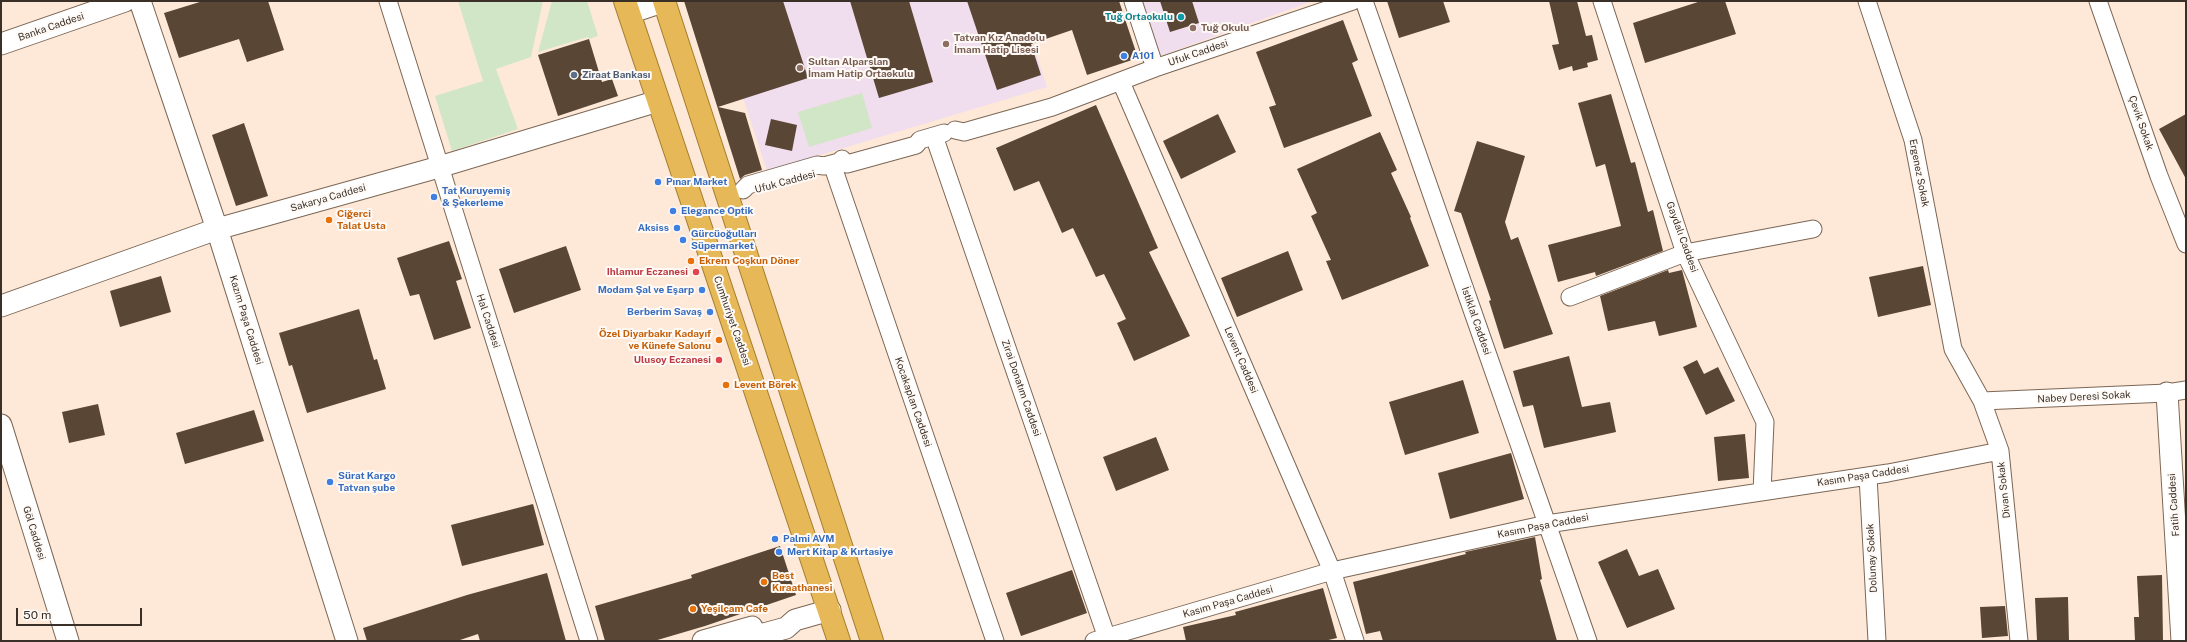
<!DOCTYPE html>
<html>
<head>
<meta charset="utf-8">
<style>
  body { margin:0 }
  #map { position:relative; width:2187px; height:642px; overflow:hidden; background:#fee9d9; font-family:"Public Sans",sans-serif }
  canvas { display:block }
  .frame { position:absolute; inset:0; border:2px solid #3a3028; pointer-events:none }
  .scale { position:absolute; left:16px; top:608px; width:126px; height:18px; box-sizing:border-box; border:2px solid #3a3028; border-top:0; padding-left:5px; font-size:12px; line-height:14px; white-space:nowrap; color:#3a3028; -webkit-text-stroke:3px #fffaf6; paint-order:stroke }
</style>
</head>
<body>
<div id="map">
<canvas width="2187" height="642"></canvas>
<div class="frame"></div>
<div class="scale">50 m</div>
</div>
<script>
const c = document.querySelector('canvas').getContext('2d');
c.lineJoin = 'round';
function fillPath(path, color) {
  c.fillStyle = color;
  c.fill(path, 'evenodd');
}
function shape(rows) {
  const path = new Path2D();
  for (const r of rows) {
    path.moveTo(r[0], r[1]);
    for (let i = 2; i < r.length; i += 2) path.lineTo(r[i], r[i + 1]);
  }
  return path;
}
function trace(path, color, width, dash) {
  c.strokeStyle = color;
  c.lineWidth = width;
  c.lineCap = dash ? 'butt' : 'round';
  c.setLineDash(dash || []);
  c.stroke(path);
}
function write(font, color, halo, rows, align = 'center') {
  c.font = font + ' "Public Sans",sans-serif';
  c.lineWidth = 4;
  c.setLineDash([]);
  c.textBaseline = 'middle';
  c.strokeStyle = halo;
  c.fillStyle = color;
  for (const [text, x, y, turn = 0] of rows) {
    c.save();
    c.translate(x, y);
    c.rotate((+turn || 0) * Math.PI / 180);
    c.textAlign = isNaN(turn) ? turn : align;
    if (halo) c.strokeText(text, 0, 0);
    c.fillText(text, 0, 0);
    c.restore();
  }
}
const education = shape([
  [717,1,1019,1,1047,87,767,171,712,3],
  [1141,1,1313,1,1160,56]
]);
const green = shape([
  [458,1,543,1,531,57,496,69,518,129,452,151,435,96,483,81],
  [552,1,587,1,598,36,589,39,588,37,538,52],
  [862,93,872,128,809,147,798,112]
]);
const building = shape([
  [203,1,268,1,284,50,247,62,239,39,179,58,164,13],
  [684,1,783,1,808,78,718,107,745,113,762,170,745,175,740,179],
  [850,1,909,1,933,82,879,98],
  [967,1,1119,1,1138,58,1087,75,1072,30,1031,44,1041,75,997,90],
  [1160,1,1192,1,1199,23,1170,32],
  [1387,1,1443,1,1450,22,1399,38],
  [1549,1,1577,1,1586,36,1592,35,1598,60,1587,63,1588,67,1573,71,1572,66,1559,70,1552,45,1559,44],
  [1701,1,1725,1,1736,34,1645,63,1633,23],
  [1343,20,1358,60,1352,63,1372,116,1284,148,1269,107,1276,105,1256,52],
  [589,39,602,82,612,79,618,96,558,116,538,55],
  [1611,94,1631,163,1635,162,1648,212,1653,210,1663,251,1596,276,1595,272,1558,282,1548,245,1621,226,1605,164,1596,167,1578,103],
  [1096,105,1158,248,1149,252,1190,336,1134,361,1117,323,1126,319,1104,274,1096,277,1073,228,1062,233,1039,181,1014,191,996,148],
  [1218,114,1236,152,1181,179,1163,141],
  [2186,114,2186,179,2159,129],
  [771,119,797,125,792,151,765,145],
  [244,123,268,196,236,206,212,135],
  [1380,132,1397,170,1391,173,1411,217,1410,218,1429,266,1342,300,1326,261,1331,260,1311,216,1317,213,1297,169],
  [1477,141,1525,156,1505,222,1511,240,1518,237,1553,334,1504,349,1489,301,1491,300,1461,213,1454,211],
  [449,241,462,279,456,281,471,328,434,340,419,294,410,296,397,258],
  [566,246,581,290,514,313,499,269],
  [1288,251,1303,290,1237,317,1221,278],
  [1923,266,1931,305,1878,317,1869,277],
  [1668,270,1669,273,1682,270,1697,327,1659,336,1655,321,1608,331,1600,296],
  [161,276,171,312,120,327,110,291],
  [359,309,374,360,377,359,386,389,307,413,292,365,289,366,279,333],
  [1569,356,1582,407,1610,402,1616,432,1544,448,1533,405,1523,407,1513,371],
  [1697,360,1704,374,1718,367,1735,401,1706,415,1683,367],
  [1463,380,1479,433,1405,455,1389,402],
  [98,404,105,435,69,443,62,412],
  [254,410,264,441,185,464,176,433],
  [1745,434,1749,478,1718,481,1714,437],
  [1156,437,1169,470,1116,491,1103,457],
  [1511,453,1524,499,1450,519,1438,473],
  [533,504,544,545,462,566,451,525],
  [1535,537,1542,579,1540,580,1557,641,1383,641,1380,631,1366,634,1353,582,1466,554,1465,552],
  [780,546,796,595,705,626,654,641,605,641,595,606,692,578,691,575],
  [1627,549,1639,576,1658,569,1675,609,1627,628,1598,562],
  [1072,570,1087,613,1021,636,1006,593],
  [547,573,566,641,480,641,478,634,457,641,367,641,363,628,467,595],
  [2162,575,2163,641,2135,641,2134,617,2139,617,2137,576],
  [1323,588,1337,638,1324,641,1186,641,1183,627,1236,615,1235,612],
  [2068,597,2069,641,2037,641,2035,598],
  [2005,606,2008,636,1982,638,1980,607]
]);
const minor = shape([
  [388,1,589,641],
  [1133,1,1155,68],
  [1364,1,1588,641],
  [1602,1,1685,253,1765,422,1762,492],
  [1867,1,1913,140,1953,349,1982,401,2000,451,2019,641],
  [2098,1,2159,176,2186,244],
  [1121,82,1332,571,1355,641],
  [955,130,964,132,1052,107,1155,68,1353,1],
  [934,136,1108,641],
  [839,162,847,164,916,145,920,140,944,133],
  [832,164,995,641],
  [743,190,748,185,817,165,824,166,839,162,842,159],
  [1570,297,1685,253,1813,229],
  [1982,401,2167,393,2186,390],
  [1868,476,1877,641],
  [1094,641,1332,571,1547,524,1888,473,2000,451]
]);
const tertiary = shape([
  [140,1,217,229,347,641],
  [629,13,665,1],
  [1,44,125,1],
  [1,306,217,229,439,167,658,101],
  [2167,393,2182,641],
  [1,425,68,641],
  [703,641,752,627],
  [738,641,786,628,795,620,830,610]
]);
const trunk = shape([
  [625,1,839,641],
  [664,1,872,641]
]);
const markers = [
  [1181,17,4,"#0f9aa8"],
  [1193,28,4,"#8d6e63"],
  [946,44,4,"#8d6e63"],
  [1124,56,4,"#3f7fe0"],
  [800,68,4,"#8d6e63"],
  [574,75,4,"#5c6f8a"],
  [658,182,4,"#3f7fe0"],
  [434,197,4,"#3f7fe0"],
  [673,211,4,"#3f7fe0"],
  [329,220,4,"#e8710a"],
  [677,228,4,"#3f7fe0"],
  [683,240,4,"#3f7fe0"],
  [691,261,4,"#e8710a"],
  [696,272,4,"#e0444e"],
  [702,290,4,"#3f7fe0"],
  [710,312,4,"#3f7fe0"],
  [719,340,4,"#e8710a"],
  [719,360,4,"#e0444e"],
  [726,385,4,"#e8710a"],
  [330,482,4,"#3f7fe0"],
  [775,539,4,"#3f7fe0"],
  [779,552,4,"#3f7fe0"],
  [764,582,4,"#e8710a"],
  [693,609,4,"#e8710a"]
];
const cultureNames = [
  ["Tuğ Ortaokulu",1173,17]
];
const streetNames = [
  ["Banka Caddesi",51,27,-19],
  ["Ufuk Caddesi",1198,53,-19],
  ["Çevik Sokak",2141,123,71],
  ["Ergenez Sokak",1919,173,79],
  ["Ufuk Caddesi",785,182,-15],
  ["Sakarya Caddesi",328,198,-16],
  ["Gaydalı Caddesi",1682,237,70],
  ["Kazım Paşa Caddesi",246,320,73],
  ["Hal Caddesi",488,321,72],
  ["Cumhuriyet Caddesi",732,321,71],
  ["İstiklal Caddesi",1476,321,71],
  ["Levent Caddesi",1241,360,67],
  ["Zirai Donatım Caddesi",1021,388,71],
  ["Nabey Deresi Sokak",2084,397,-3],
  ["Kocakaplan Caddesi",913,402,71],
  ["Kasım Paşa Caddesi",1863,476,-9],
  ["Divan Sokak",2004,490,-96],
  ["Fatih Caddesi",2174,505,-94],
  ["Kasım Paşa Caddesi",1543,526,-11],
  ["Göl Caddesi",34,533,73],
  ["Dolunay Sokak",1872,558,-93],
  ["Kasım Paşa Caddesi",1228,602,-16]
];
const educationNames = [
  ["Tuğ Okulu",1201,28],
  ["Tatvan Kız Anadolu",954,38],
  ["İmam Hatip Lisesi",954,50],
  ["Sultan Alparslan",808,62],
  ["İmam Hatip Ortaokulu",808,74]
];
const shopNames = [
  ["A101",1132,56],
  ["Pınar Market",666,182],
  ["Tat Kuruyemiş",442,191],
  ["& Şekerleme",442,203],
  ["Elegance Optik",681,211],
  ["Aksiss",669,228,"right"],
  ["Gürcüoğulları",691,234],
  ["Süpermarket",691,246],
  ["Modam Şal ve Eşarp",694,290,"right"],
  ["Berberim Savaş",702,312,"right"],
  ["Sürat Kargo",338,476],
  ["Tatvan şube",338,488],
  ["Palmi AVM",783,539],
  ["Mert Kitap & Kırtasiye",787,552]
];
const serviceNames = [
  ["Ziraat Bankası",582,75]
];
const foodNames = [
  ["Ciğerci",337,214],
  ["Talat Usta",337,226],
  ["Ekrem Coşkun Döner",699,261],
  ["Özel Diyarbakır Kadayıf",711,334,"right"],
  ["ve Künefe Salonu",711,346,"right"],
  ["Levent Börek",734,385],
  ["Best",772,576],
  ["Kıraathanesi",772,588],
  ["Yeşilçam Cafe",701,609]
];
const healthNames = [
  ["Ihlamur Eczanesi",688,272],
  ["Ulusoy Eczanesi",711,360]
];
fillPath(education, '#f0dded');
fillPath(green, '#d0e6c6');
fillPath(building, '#5a4635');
trace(minor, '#7c6755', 19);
trace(tertiary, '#7c6755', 23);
trace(trunk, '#a57d2c', 24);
trace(minor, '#fff', 17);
trace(tertiary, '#fff', 21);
trace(trunk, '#e6b858', 22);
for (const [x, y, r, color] of markers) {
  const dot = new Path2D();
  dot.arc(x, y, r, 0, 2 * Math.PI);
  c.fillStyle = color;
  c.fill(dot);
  trace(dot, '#fffaf6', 1.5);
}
write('bold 10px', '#0d838f', '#fffaf6', cultureNames, 'right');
write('10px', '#3a3028', '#fffaf6', streetNames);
write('bold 10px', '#785e54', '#fffaf6', educationNames, 'left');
write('bold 10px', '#366cbe', '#fffaf6', shopNames, 'left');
write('bold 10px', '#4e5e75', '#fffaf6', serviceNames, 'left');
write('bold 10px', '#c56008', '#fffaf6', foodNames, 'left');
write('bold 10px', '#be3a42', '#fffaf6', healthNames, 'right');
</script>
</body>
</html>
